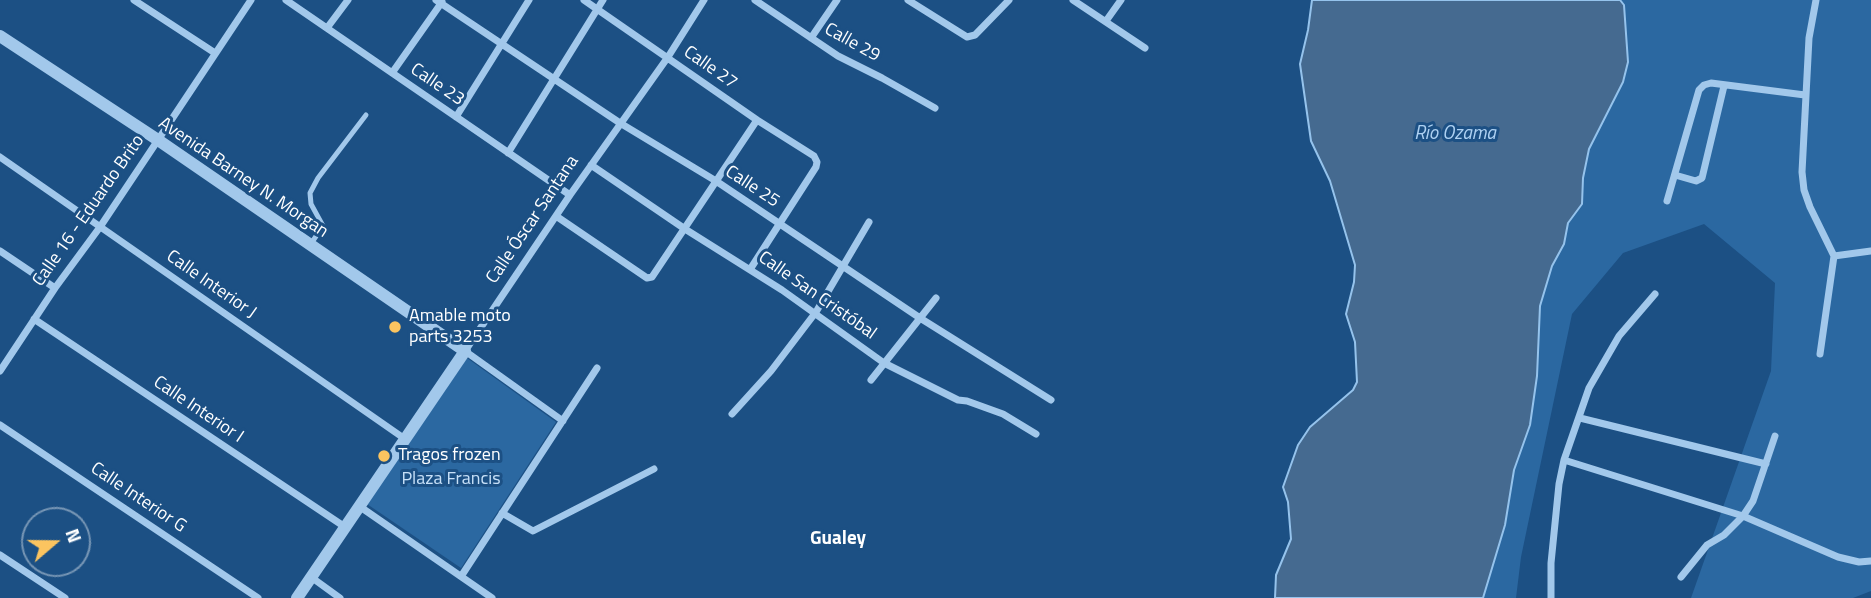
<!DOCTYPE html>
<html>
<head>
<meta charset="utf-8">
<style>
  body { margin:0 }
  #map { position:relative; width:1871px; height:598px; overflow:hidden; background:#1c5084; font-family:"Titillium Web",sans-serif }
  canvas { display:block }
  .north { position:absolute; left:21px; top:507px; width:70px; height:70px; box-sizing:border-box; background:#1c5084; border:2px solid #7796b5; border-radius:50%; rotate:70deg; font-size:19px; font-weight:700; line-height:28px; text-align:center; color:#fff }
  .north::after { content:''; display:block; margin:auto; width:24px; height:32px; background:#fbc460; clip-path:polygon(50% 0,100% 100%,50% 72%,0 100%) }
</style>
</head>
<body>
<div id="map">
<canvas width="1871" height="598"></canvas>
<div class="north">N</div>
</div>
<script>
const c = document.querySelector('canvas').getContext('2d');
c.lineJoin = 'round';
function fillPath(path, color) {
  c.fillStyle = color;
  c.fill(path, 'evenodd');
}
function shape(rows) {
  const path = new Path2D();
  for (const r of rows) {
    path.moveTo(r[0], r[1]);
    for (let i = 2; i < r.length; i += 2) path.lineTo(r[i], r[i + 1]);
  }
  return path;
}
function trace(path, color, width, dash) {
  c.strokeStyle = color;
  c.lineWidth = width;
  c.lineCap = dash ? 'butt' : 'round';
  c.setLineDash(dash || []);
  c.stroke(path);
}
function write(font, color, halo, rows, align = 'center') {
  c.font = font + ' "Titillium Web",sans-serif';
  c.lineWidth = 6;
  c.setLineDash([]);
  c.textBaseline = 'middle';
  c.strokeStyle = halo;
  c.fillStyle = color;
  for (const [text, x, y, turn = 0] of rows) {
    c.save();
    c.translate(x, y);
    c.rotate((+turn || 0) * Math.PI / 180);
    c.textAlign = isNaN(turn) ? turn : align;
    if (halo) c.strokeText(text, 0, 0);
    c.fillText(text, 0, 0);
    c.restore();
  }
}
const green = shape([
  [1620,0,1871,0,1871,591,1853,598,1691,598,1771,371,1775,283,1704,224,1623,253,1572,314,1521,557,1516,598,1483,598,1505,525,1514,470,1530,425,1537,376,1540,306,1552,266,1564,244,1568,223,1582,204,1583,178,1589,149,1623,82,1628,63,1624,5],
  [467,358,556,422,461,568,367,504]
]);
const water = shape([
  [1312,0,1620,0,1624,5,1628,62,1623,82,1589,149,1583,178,1582,204,1568,223,1564,244,1552,266,1540,306,1537,376,1530,425,1514,470,1505,525,1483,598,1275,598,1276,575,1291,539,1288,502,1283,487,1298,445,1310,427,1353,390,1357,382,1355,342,1346,314,1354,282,1355,265,1330,181,1311,141,1300,64,1308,30,1312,0]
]);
const service = shape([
  [310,245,323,226,311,204,310,193,318,178,366,115]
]);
const minor = shape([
  [134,0,215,53],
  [286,0,570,195],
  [436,0,620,123,716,181,920,318,1051,400],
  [584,0,757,120,814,156,817,162,816,167,751,268],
  [755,0,838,56,882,78,935,108],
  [908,0,967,37,975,35,1009,0],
  [1073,0,1145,48],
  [1816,0,1809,38,1802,172,1804,190,1810,207,1834,256],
  [1106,21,1121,0],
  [327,28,348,0],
  [811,38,837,0],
  [392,73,442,2],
  [456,117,529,0],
  [508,153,603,0],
  [0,157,405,439],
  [591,165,685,229,782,290,884,363,958,400,967,401,1003,414,1036,434],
  [1675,175,1696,181,1702,178,1724,86],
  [1667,201,1699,90,1704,85,1711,83,1805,95],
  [556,216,647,278,652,277,757,120],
  [0,251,55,288],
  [34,319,345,527],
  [1820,354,1834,256,1871,251],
  [0,371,55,288,100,227,158,140,251,0],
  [871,380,936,298],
  [732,414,771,371,816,312,869,222],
  [1580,418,1766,464],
  [563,421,465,351,570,195,668,57,704,0],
  [0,425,258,598],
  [1564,460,1743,516,1753,501,1775,436],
  [359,506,492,598],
  [502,513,533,531,654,469],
  [0,555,65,598],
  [462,575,597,368],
  [311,577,340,598],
  [1681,577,1707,545,1724,535,1743,516,1838,557,1859,562,1871,561],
  [1551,598,1551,563,1559,484,1564,460,1589,388,1619,336,1655,294]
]);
const tertiary = shape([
  [0,36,158,140,465,351,297,598]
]);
const markers = [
  [395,327,7,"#fbc460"],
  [384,456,7,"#fbc460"]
];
const streetNames = [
  ["Calle 29",852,43,29],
  ["Calle 27",710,68,35],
  ["Calle 23",437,85,34],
  ["Avenida Barney N. Morgan",243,178,34],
  ["Calle 25",752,187,33],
  ["Calle 16 - Eduardo Brito",89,211,-55],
  ["Calle Óscar Santana",533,220,-56],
  ["Calle Interior J",211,285,35],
  ["Calle San Cristóbal",817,296,35],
  ["Calle Interior I",198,410,34],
  ["Calle Interior G",138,498,34]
];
const poiNames = [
  ["Amable moto",409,317],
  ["parts 3253",409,338],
  ["Tragos frozen",398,456]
];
const parkNames = [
  ["Plaza Francis",451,480]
];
const waterNames = [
  ["Río Ozama",1455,134]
];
const neighbourhoodNames = [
  ["Gualey",838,539]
];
fillPath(green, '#2b68a1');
fillPath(water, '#456a90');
trace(water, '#95c3ec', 2);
trace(service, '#a2c8eb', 5);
trace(minor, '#a2c8eb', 7);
trace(tertiary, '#a2c8eb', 12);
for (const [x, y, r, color] of markers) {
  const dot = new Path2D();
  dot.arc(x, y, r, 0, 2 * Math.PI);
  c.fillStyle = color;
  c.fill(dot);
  trace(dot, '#1c5084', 2.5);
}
write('18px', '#fff', '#1c5084', streetNames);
write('18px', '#fff', '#1c5084', poiNames, 'left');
write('18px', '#c7e0f8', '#1c5084', parkNames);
write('italic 19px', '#aed1f2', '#1c5084', waterNames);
write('bold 19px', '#fff', '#1c5084', neighbourhoodNames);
</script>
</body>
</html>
